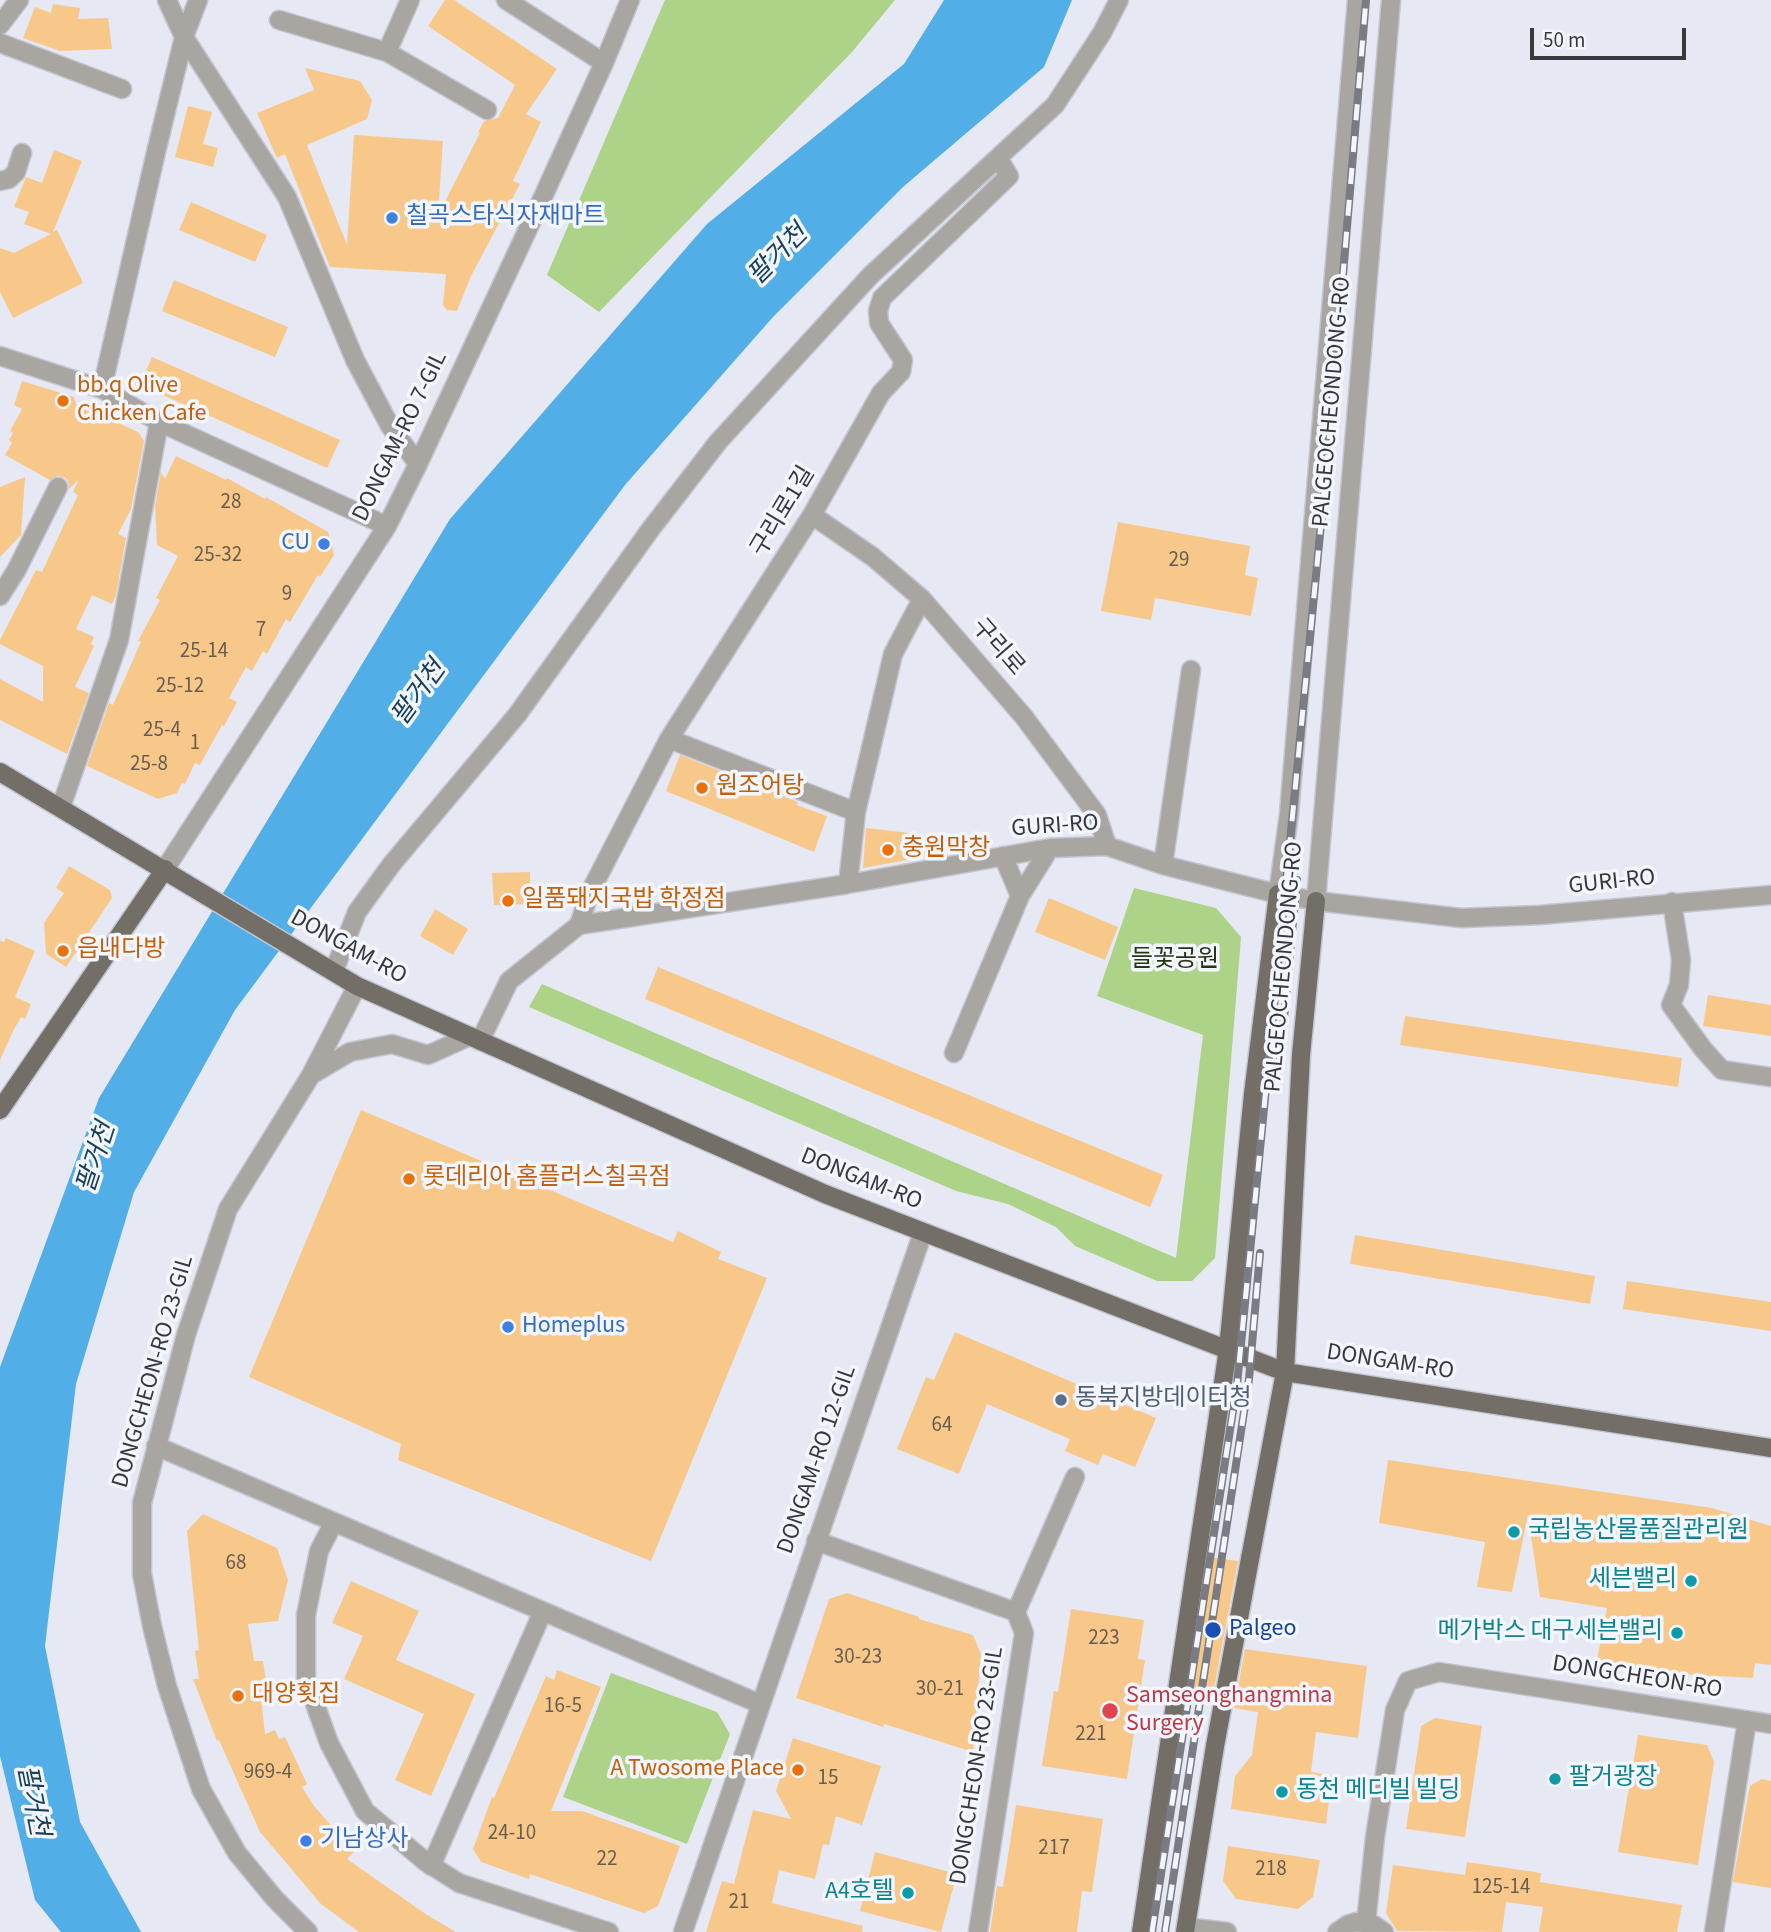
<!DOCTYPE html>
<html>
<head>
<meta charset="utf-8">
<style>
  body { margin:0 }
  #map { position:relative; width:1771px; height:1932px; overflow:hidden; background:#e6e8f4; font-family:"Source Sans 3",sans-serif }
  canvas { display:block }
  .scale { position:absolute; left:1530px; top:28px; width:156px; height:32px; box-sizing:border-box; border:4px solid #37383c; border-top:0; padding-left:9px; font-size:21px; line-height:24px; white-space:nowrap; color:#37383c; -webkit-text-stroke:5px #f4f6ff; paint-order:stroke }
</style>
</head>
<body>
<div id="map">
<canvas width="1771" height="1932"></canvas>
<div class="scale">50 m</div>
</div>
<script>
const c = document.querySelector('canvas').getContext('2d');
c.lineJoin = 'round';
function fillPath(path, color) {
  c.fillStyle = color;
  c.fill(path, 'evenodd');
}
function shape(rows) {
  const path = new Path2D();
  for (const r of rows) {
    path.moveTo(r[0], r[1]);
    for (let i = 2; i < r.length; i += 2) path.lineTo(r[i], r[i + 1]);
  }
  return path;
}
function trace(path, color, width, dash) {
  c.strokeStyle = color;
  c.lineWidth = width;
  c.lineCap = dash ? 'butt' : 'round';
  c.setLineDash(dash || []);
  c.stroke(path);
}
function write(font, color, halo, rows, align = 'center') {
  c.font = font + ' "Source Sans 3","Noto Sans KR",sans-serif';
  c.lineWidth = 7;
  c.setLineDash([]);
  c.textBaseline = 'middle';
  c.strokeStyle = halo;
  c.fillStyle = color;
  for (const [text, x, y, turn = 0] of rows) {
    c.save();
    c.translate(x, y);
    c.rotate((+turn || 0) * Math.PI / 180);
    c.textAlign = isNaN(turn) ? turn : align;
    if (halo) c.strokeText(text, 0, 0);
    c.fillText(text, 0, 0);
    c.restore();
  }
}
const green = shape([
  [665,0,895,0,852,52,599,312,547,275],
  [1134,888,1216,908,1241,937,1215,1258,1192,1281,1157,1281,1075,1246,1056,1227,1008,1204,956,1191,529,1007,542,984,1176,1258,1203,1035,1097,996],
  [611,1673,717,1712,730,1734,687,1844,563,1797]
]);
const water = shape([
  [944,0,1072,0,1044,67,903,187,773,317,625,485,235,1010,134,1192,76,1384,45,1646,80,1822,141,1932,61,1932,35,1900,0,1756,0,1367,99,1098,450,519,707,224,904,64]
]);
const building = shape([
  [445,0,454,0,557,69,526,114,541,122,513,181,520,184,471,276,457,311,447,310,443,305,446,274,330,267,285,154,277,158,257,113,314,90,305,68,360,81,372,100,367,119,307,145,347,245,354,135,443,141,438,215,480,133,478,132,484,121,498,118,515,85,428,26],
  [53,4,80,8,78,19,108,18,112,49,60,51,23,38,35,7,51,13],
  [188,106,212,112,203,144,218,148,213,167,175,157],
  [54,150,82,161,53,232,57,230,83,283,13,318,0,292,0,248,14,253,51,234,24,224,29,212,14,207,26,177,42,183],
  [191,202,267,235,255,262,179,230],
  [174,280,288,327,275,357,162,311],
  [152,357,340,440,327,468,140,385],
  [22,381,74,397,76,404,138,432,144,441,131,509,118,534,126,538,116,595,112,604,92,595,76,629,94,637,91,644,94,646,75,687,89,693,67,754,0,720,0,679,43,702,43,666,0,644,0,640,36,570,42,572,78,495,73,492,79,479,69,489,68,481,64,477,57,476,50,480,5,455,12,443,9,440,13,433,10,431,22,409,14,405],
  [176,456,226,480,227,478,265,499,266,497,328,532,334,555,320,577,318,575,290,622,286,619,267,654,263,651,252,671,246,667,229,698,237,702,224,726,222,725,200,765,195,763,185,784,182,783,177,793,158,799,87,766,109,703,113,705,141,642,138,641,160,600,156,598,178,556,157,545,155,507,161,472,165,479],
  [25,477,21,535,0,557,0,487],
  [1118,522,1250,546,1245,575,1258,578,1251,616,1155,598,1151,620,1101,611],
  [680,755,798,802,797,805,827,816,814,852,666,791],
  [866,828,935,836,940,854,863,868],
  [69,866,110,890,112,898,66,967,46,954,44,923,64,893,56,888],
  [530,872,531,904,494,905,492,873],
  [1049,898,1118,927,1105,960,1035,932],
  [435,909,468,929,453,955,420,936],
  [6,938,35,951,15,997,31,1004,25,1019,21,1017,13,1031,0,1060,0,941,4,942],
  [658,967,1163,1175,1150,1207,645,999],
  [1708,995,1771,1005,1771,1036,1703,1026],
  [1405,1016,1682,1058,1678,1087,1400,1045],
  [361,1110,673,1242,678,1231,721,1252,718,1259,767,1278,651,1561,398,1460,401,1444,249,1377],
  [1355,1235,1595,1276,1590,1304,1350,1264],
  [1627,1281,1771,1302,1771,1331,1623,1309],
  [955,1332,1156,1418,1135,1467,1103,1454,1098,1465,1065,1451,1070,1439,987,1404,959,1474,897,1449,926,1377,934,1380],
  [1388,1460,1712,1508,1771,1526,1771,1665,1755,1663,1753,1678,1646,1672,1606,1668,1607,1661,1597,1660,1607,1608,1540,1597,1528,1515,1512,1592,1477,1587,1485,1542,1379,1523],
  [203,1514,277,1548,288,1580,278,1621,248,1624,254,1661,263,1661,268,1694,261,1697,265,1734,275,1730,279,1739,285,1737,307,1784,302,1787,314,1806,354,1852,347,1859,427,1915,456,1932,359,1932,321,1904,260,1832,219,1740,217,1741,193,1679,199,1679,195,1651,199,1650,187,1531],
  [1209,1557,1238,1561,1211,1704,1187,1701],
  [351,1581,419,1611,396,1660,475,1694,431,1796,395,1780,424,1714,344,1679,363,1636,332,1623],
  [847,1593,919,1617,919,1619,973,1635,981,1654,973,1752,884,1724,883,1727,796,1698,829,1599],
  [1071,1609,1144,1620,1138,1659,1145,1660,1127,1779,1042,1766,1054,1691,1058,1692],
  [1245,1649,1367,1666,1358,1738,1316,1732,1311,1772,1332,1776,1326,1824,1231,1809,1235,1776,1252,1755,1258,1712,1234,1708],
  [557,1670,601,1687,551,1811,582,1811,680,1846,658,1906,644,1913,530,1874,529,1879,481,1862,473,1849,492,1797,494,1798,546,1676,554,1680],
  [1435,1718,1482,1726,1465,1837,1406,1829,1421,1726],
  [1638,1735,1707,1745,1714,1762,1698,1865,1618,1852],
  [793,1738,881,1766,862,1825,836,1816,829,1845,823,1844,815,1879,779,1870,772,1903,863,1926,862,1932,706,1932,722,1881,734,1884,753,1810,791,1819,776,1791],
  [1762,1779,1771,1781,1771,1888,1733,1882,1748,1795,1750,1786],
  [1016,1805,1103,1819,1092,1892,1082,1891,1077,1932,990,1932,997,1886,1003,1887],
  [1228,1846,1320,1860,1313,1897,1298,1909,1236,1899,1223,1881],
  [875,1852,957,1874,941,1932,860,1911],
  [1467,1862,1541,1873,1540,1882,1682,1905,1677,1932,1539,1932,1543,1907,1506,1902,1502,1932,1397,1931,1386,1913,1393,1865,1465,1875]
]);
const minor = shape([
  [167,0,184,37,287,197,355,360,390,426,418,464],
  [506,0,604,63],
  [279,20,387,52,487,110],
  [0,25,19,0],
  [0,43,122,89],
  [387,52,410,0],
  [0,181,9,179,16,172,22,153],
  [0,356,102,389,159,422,387,526],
  [102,389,156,152,184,37,198,0],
  [812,515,873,557,922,599,1024,717,1097,815,1107,846],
  [0,596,16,571,58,487],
  [669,739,856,812],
  [61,807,119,640,159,422],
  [1003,856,1020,896,1050,848],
  [1163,865,1191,670],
  [165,869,387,526,418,464,542,199,604,63,630,0],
  [848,884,856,812,893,654,922,599],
  [1278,894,1289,814,1357,0],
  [1316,901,1391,0],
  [1672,902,1681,960,1679,985,1671,1005,1703,1049,1722,1070,1771,1077],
  [579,925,589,894,669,739,812,515,881,393,901,372,903,360,879,323,878,311,882,298,1009,176,998,158],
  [334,971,357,912,391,865,517,715,650,530,718,442,870,276,1055,105,1102,33,1119,0],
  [480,1041,509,981,579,925,848,884,1050,848,1107,846,1163,865,1278,894,1316,901,1461,918,1540,915,1771,895],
  [954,1053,1020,896],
  [311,1075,350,1052,392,1044,428,1055,470,1036],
  [156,1446,760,1704],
  [334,1522,319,1551,306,1615,306,1679,329,1743,365,1811,426,1862,459,1883,609,1932],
  [816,1541,1016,1612,1024,1633,978,1932],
  [1016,1612,1075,1477],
  [431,1866,543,1611],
  [1366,1923,1375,1837,1395,1710,1408,1681,1439,1672,1771,1724],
  [1186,1927,1227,1932],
  [308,1932,275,1899,237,1853,201,1789,167,1686,152,1626,142,1574,142,1503,186,1335,228,1209,311,1075,357,986],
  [683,1932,923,1232],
  [1337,1932,1347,1925,1356,1922,1374,1925,1384,1932],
  [1714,1932,1747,1720]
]);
const major = shape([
  [0,772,357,986,825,1194,1285,1372,1771,1448],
  [0,1110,165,869],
  [1141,1932,1228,1349,1253,1094,1278,894],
  [1185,1932,1215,1746,1285,1372,1301,1055,1316,901]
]);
const rail = shape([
  [1280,1061,1297,880],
  [1152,1932,1237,1385,1329,442,1366,0],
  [1165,1932,1249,1379,1260,1253]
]);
const markers = [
  [392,218,7,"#3f7fe0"],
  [63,401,7,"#e8710a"],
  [324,544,7,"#3f7fe0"],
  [702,788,7,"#e8710a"],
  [888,850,7,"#e8710a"],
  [508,901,7,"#e8710a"],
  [63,951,7,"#e8710a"],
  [409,1179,7,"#e8710a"],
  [508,1327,7,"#3f7fe0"],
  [1061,1400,7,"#5c6f8a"],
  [1514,1532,7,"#0f9aa8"],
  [1691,1581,7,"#0f9aa8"],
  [1213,1630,9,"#1a4fb4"],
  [1677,1633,7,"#0f9aa8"],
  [238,1696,7,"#e8710a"],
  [1110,1711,9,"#e0444e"],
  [798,1770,7,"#e8710a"],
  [1555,1779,7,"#0f9aa8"],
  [1282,1792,7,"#0f9aa8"],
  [306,1841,7,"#3f7fe0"],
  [908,1893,7,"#0f9aa8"]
];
const numberNames = [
  ["28",231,503],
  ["25-32",218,556],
  ["29",1179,561],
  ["9",287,595],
  ["7",261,631],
  ["25-14",204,652],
  ["25-12",180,687],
  ["25-4",162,731],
  ["1",195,744],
  ["25-8",149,765],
  ["64",942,1426],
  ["68",236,1564],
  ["223",1104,1639],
  ["30-23",858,1658],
  ["30-21",940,1690],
  ["16-5",563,1707],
  ["221",1091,1735],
  ["969-4",268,1773],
  ["15",828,1779],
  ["24-10",512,1834],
  ["217",1054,1849],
  ["22",607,1860],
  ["218",1271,1870],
  ["125-14",1501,1888],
  ["21",739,1903]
];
const shopNames = [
  ["칠곡스타식자재마트",406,218],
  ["CU",310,544,"right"],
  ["Homeplus",522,1327],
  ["기남상사",320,1841]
];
const foodNames = [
  ["bb.q Olive",77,387],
  ["Chicken Cafe",77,415],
  ["원조어탕",716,788],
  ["충원막창",902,850],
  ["일품돼지국밥 학정점",522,901],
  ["읍내다방",77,951],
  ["롯데리아 홈플러스칠곡점",423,1179],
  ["대양횟집",252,1696],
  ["A Twosome Place",784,1770,"right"]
];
const streetNames = [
  ["PALGEOCHEONDONG-RO",1333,402,-85],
  ["DONGAM-RO 7-GIL",401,437,-64],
  ["구리로1길",784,512,-59],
  ["구리로",997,648,49],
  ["GURI-RO",1055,827,-4],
  ["GURI-RO",1612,883,-6],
  ["DONGAM-RO",348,948,29],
  ["PALGEOCHEONDONG-RO",1285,967,-85],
  ["DONGAM-RO",861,1180,22],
  ["DONGAM-RO",1390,1363,9],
  ["DONGCHEON-RO 23-GIL",154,1372,-74],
  ["DONGAM-RO 12-GIL",818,1460,-71],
  ["DONGCHEON-RO",1637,1678,9],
  ["DONGCHEON-RO 23-GIL",978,1766,-81]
];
const parkNames = [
  ["들꽃공원",1175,961]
];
const serviceNames = [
  ["동북지방데이터청",1075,1400]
];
const cultureNames = [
  ["국립농산물품질관리원",1528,1532],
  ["세븐밸리",1677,1581,"right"],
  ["메가박스 대구세븐밸리",1663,1633,"right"],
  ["팔거광장",1569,1779],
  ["동천 메디빌 빌딩",1296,1792],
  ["A4호텔",894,1893,"right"]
];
const transitNames = [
  ["Palgeo",1229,1630]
];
const healthNames = [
  ["Samseonghangmina",1126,1697],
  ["Surgery",1126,1725]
];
const waterNames = [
  ["팔거천",779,256,-45],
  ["팔거천",420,694,-54],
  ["팔거천",98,1158,-72],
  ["팔거천",31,1801,79]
];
fillPath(green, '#acd388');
fillPath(water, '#51aee7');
fillPath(building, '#f8c88a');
trace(minor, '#c3c5cf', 21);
trace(major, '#c3c5cf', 21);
trace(minor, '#a9a6a2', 18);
trace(major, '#736f67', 18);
trace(rail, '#7b7c83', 8);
trace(rail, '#f4f6ff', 5, [16]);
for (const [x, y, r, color] of markers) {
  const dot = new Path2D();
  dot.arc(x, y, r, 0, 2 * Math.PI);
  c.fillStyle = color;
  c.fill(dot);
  trace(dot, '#f4f6ff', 2.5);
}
write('21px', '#675c50', null, numberNames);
write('24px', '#366cbe', '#f4f6ff', shopNames, 'left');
write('24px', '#c56008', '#f4f6ff', foodNames, 'left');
write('24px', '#37383c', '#f4f6ff', streetNames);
write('24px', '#253613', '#f4f6ff', parkNames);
write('24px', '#4e5e75', '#f4f6ff', serviceNames, 'left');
write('24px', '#0d838f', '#f4f6ff', cultureNames, 'left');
write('24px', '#164399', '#f4f6ff', transitNames, 'left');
write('24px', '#be3a42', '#f4f6ff', healthNames, 'left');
write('italic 26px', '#194057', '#f4f6ff', waterNames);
</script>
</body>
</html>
